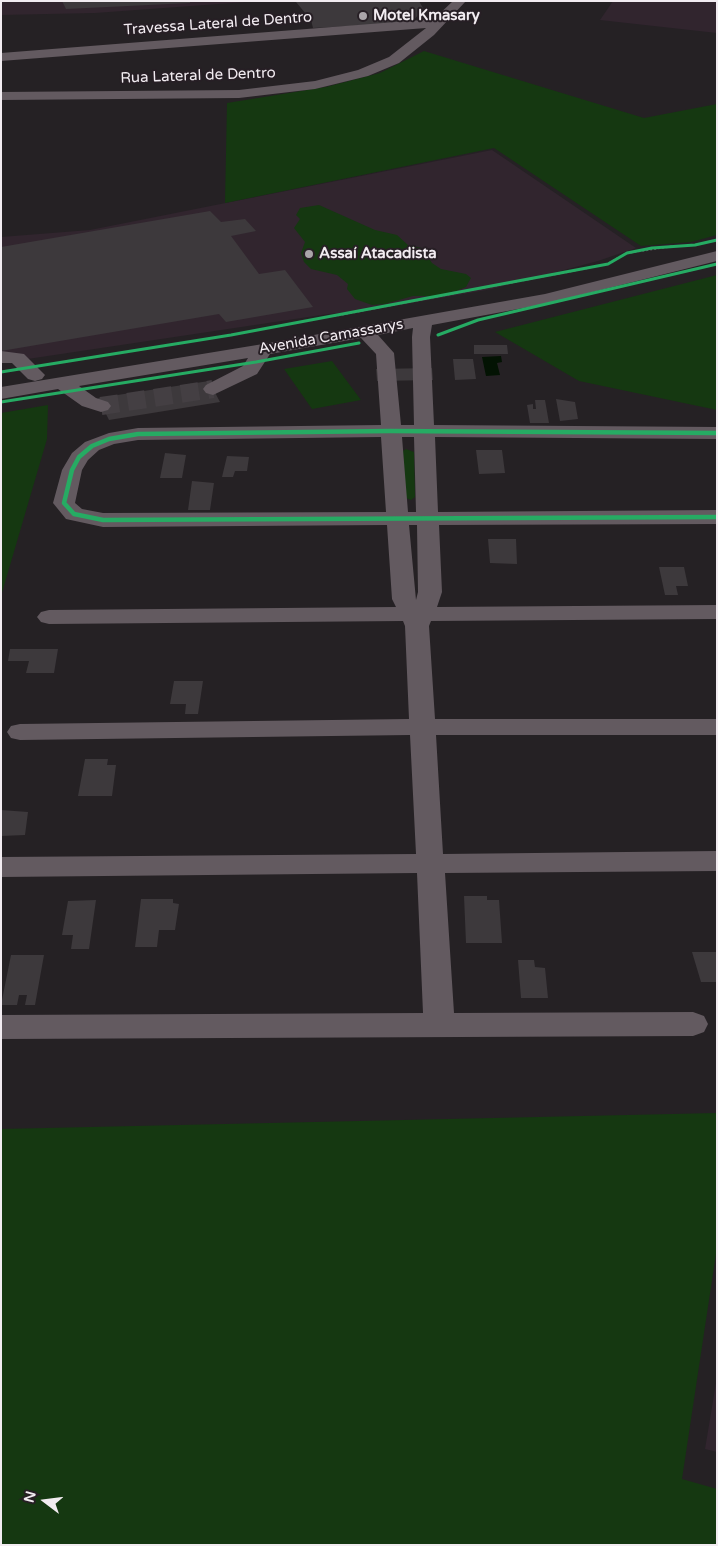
<!DOCTYPE html>
<html>
<head>
<meta charset="utf-8">
<style>
  body { margin:0 }
  #map { position:relative; width:718px; height:1546px; overflow:hidden; background:#252124; font-family:"Varela Round",sans-serif }
  canvas { display:block }
  .frame { position:absolute; inset:0; border:2px solid #f2ecf1; pointer-events:none }
  .north { position:absolute; left:20px; top:1476px; width:50px; height:50px; -webkit-text-stroke:4px #271f25; paint-order:stroke; rotate:285deg; font-size:14px; font-weight:700; line-height:20px; text-align:center; color:#f2ecf1 }
  .north::after { content:''; display:block; margin:auto; width:18px; height:22px; background:#f2ecf1; clip-path:polygon(50% 0,100% 100%,50% 72%,0 100%) }
</style>
</head>
<body>
<div id="map">
<canvas width="718" height="1546"></canvas>
<div class="frame"></div>
<div class="north">N</div>
</div>
<script>
const c = document.querySelector('canvas').getContext('2d');
c.lineJoin = 'round';
function fillPath(path, color) {
  c.fillStyle = color;
  c.fill(path, 'evenodd');
}
function shape(rows) {
  const path = new Path2D();
  for (const r of rows) {
    path.moveTo(r[0], r[1]);
    for (let i = 2; i < r.length; i += 2) path.lineTo(r[i], r[i + 1]);
  }
  return path;
}
function trace(path, color, width, dash) {
  c.strokeStyle = color;
  c.lineWidth = width;
  c.lineCap = dash ? 'butt' : 'round';
  c.setLineDash(dash || []);
  c.stroke(path);
}
function write(font, color, halo, rows, align = 'center') {
  c.font = font + ' "Varela Round",sans-serif';
  c.lineWidth = 4;
  c.setLineDash([]);
  c.textBaseline = 'middle';
  c.strokeStyle = halo;
  c.fillStyle = color;
  for (const [text, x, y, turn = 0] of rows) {
    c.save();
    c.translate(x, y);
    c.rotate((+turn || 0) * Math.PI / 180);
    c.textAlign = isNaN(turn) ? turn : align;
    if (halo) c.strokeText(text, 0, 0);
    c.fillText(text, 0, 0);
    c.restore();
  }
}
const built = shape([
  [1,1,260,1,95,13,1,15],
  [613,1,717,1,717,33,600,20],
  [492,150,636,248,598,261,492,289,366,311,328,314,1,363,1,237,90,230],
  [717,1377,717,1452,705,1449]
]);
const green = shape([
  [424,51,644,118,717,104,717,235,691,242,641,246,494,148,225,203,227,103,326,87,380,73],
  [319,205,375,230,397,235,408,245,422,248,432,263,441,269,466,274,471,278,466,287,456,291,434,296,413,296,385,304,372,305,355,299,347,289,348,284,337,275,311,269,304,262,301,253,305,242,294,228,300,219,296,215,300,208],
  [717,275,717,410,579,381,495,332],
  [332,361,361,400,312,409,284,369],
  [48,405,47,439,1,596,1,413],
  [406,449,414,452,415,497,411,500,406,498,403,451],
  [717,1113,717,1247,682,1479,717,1489,717,1545,1,1545,1,1129]
]);
const water = shape([
  [501,356,502,362,497,363,500,375,486,376,482,357]
]);
const building = shape([
  [62,1,190,1,190,3,66,9],
  [419,1,424,10,410,23,313,28,311,20,296,2],
  [210,211,221,222,245,219,256,231,231,236,259,274,285,270,313,307,226,322,219,314,1,351,1,247],
  [474,345,507,345,508,354,474,354],
  [453,359,473,359,476,379,455,380],
  [432,368,433,380,377,381,376,369],
  [209,381,220,402,109,420,98,398],
  [556,399,575,402,578,419,560,421],
  [535,400,545,400,549,423,530,423,527,405,533,404,533,409,536,409],
  [476,450,502,450,505,473,479,474],
  [165,453,186,455,182,478,160,478],
  [227,456,249,457,247,471,235,471,233,477,222,477],
  [192,481,214,483,210,510,188,510],
  [488,539,516,539,517,564,490,563],
  [659,567,684,567,688,586,676,586,678,595,665,595],
  [10,649,58,649,54,673,26,673,29,661,8,661],
  [174,681,203,681,198,714,185,714,186,704,170,704],
  [85,759,108,759,107,765,116,765,112,796,78,796],
  [1,810,28,812,25,835,1,836],
  [464,896,487,896,487,900,499,900,502,943,466,943],
  [141,899,173,899,173,903,179,904,175,930,159,930,157,947,135,947],
  [96,900,89,949,71,949,73,935,62,935,68,901],
  [692,952,717,952,717,982,701,982],
  [11,955,44,955,35,1005,25,1005,27,995,19,995,17,1005,1,1005],
  [518,960,534,960,535,967,545,968,548,998,521,998]
]);
const minorTunnel = shape([
  [101,406,213,389]
]);
const path = shape([
  [609,263,627,253,674,246],
  [334,316,588,268]
]);
const minor = shape([
  [453,1,466,1,434,35,399,63,368,76,315,89,239,98,1,100,1,92,239,90,315,81,358,70,389,57,426,28,1,61,1,53,434,19,453,1],
  [717,251,717,261,545,304,432,325,430,337,434,425,717,427,717,439,435,437,438,512,717,510,717,524,439,525,442,592,437,607,717,605,717,619,431,621,429,626,435,719,717,719,717,735,436,735,443,854,717,851,717,871,445,873,454,1013,693,1012,704,1016,708,1024,704,1032,693,1036,1,1039,1,1015,423,1013,417,873,1,877,1,857,416,854,410,735,20,740,11,738,7,732,11,726,20,724,409,719,405,626,403,621,49,624,41,622,37,617,41,612,49,610,396,607,392,599,387,525,103,527,66,519,53,503,62,470,72,453,85,442,109,433,138,428,381,425,376,354,361,338,270,354,257,374,213,395,206,393,203,389,206,385,243,366,248,358,79,386,96,398,108,402,111,406,108,410,101,412,82,406,58,389,1,399,1,387,263,344,545,294,717,251],
  [413,328,412,337,414,425,401,425,394,353,378,335,413,328],
  [381,437,386,512,103,513,82,509,75,503,82,470,88,460,99,450,114,444,138,440,381,437],
  [402,437,414,437,416,512,408,512,402,437],
  [409,525,417,525,418,592,416,600,409,525],
  [1,351,24,354,45,375,42,379,35,381,28,379,12,363,1,363,1,351]
]);
const cyclewayFar1 = shape([
  [438,335,478,320,717,264],
  [1,372,231,335,608,264,627,253,652,248,695,245,717,240],
  [1,402,256,362,359,343]
]);
const cycleway = shape([
  [717,433,390,431,138,434,109,439,92,446,79,457,72,470,64,503,74,514,103,520,717,517]
]);
const markers = [
  [363,16,5,"#aaa5a9"],
  [309,254,5,"#aaa5a9"]
];
const farPoinames = [
  ["Motel Kmasary",373,16],
  ["Assaí Atacadista",319,254]
];
const farStreetnames = [
  ["Travessa Lateral de Dentro",218,24,-4],
  ["Rua Lateral de Dentro",198,76,-2],
  ["Avenida Camassarys",331,337,-10]
];
fillPath(built, '#31252e');
fillPath(green, '#153811');
fillPath(water, '#031303');
fillPath(building, '#3d393c');
trace(minorTunnel, '#443f43', 18, [18, 9]);
trace(path, '#615c60', 2, [2, 2]);
fillPath(minor, '#635a60');
trace(cyclewayFar1, '#26ab63', 3);
trace(cycleway, '#26ab63', 4.5);
for (const [x, y, r, color] of markers) {
  const dot = new Path2D();
  dot.arc(x, y, r, 0, 2 * Math.PI);
  c.fillStyle = color;
  c.fill(dot);
  trace(dot, '#271f25', 2);
}
write('bold 15px', '#f2ecf1', '#271f25', farPoinames, 'left');
write('15px', '#f2ecf1', '#271f25', farStreetnames);
</script>
</body>
</html>
